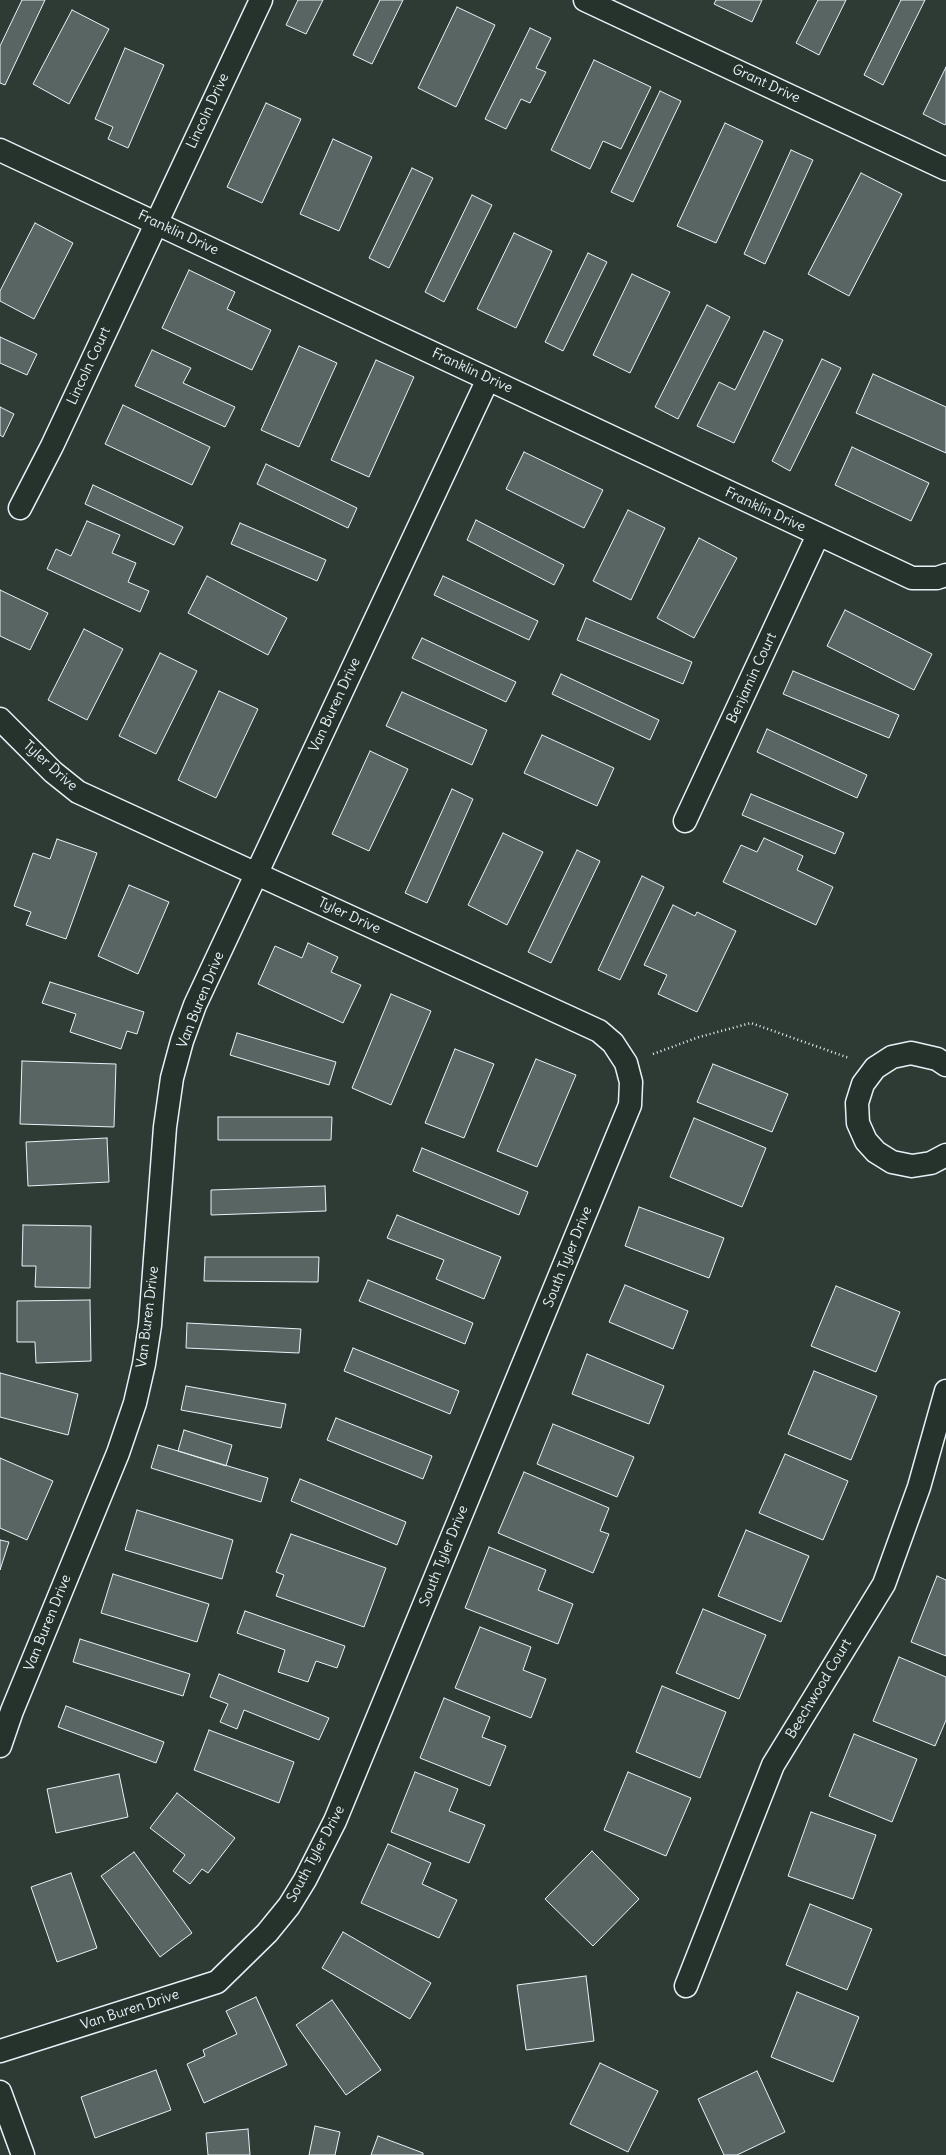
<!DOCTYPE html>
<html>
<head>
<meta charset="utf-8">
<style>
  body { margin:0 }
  canvas { display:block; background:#2e3b35 }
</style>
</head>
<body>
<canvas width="946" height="2155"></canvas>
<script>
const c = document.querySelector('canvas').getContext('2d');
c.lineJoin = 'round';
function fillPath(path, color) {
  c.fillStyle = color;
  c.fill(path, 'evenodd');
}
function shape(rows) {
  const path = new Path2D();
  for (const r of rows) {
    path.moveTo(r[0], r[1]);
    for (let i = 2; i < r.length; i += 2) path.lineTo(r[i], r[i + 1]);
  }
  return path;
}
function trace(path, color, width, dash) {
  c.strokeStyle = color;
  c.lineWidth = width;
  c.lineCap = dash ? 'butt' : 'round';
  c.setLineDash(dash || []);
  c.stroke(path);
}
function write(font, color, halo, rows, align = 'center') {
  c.font = font + ' Delius,sans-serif';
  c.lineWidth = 3;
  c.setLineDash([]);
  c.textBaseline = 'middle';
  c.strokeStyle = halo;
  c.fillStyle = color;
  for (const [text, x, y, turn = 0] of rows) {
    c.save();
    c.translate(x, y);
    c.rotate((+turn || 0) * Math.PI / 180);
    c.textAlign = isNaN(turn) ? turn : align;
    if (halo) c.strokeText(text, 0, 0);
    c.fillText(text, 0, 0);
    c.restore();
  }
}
const building = shape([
  [22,0,45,0,5,85,0,83,0,46,22,0],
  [298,0,323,0,306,34,286,25,298,0],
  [380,0,403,0,372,64,353,55,380,0],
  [716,0,762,0,752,22,714,4,716,0],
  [818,0,846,0,819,55,796,43,818,0],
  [901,0,925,0,883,85,864,75,901,0],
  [457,7,495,25,456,107,418,88,457,7],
  [72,10,109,29,69,104,33,84,72,10],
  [530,28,551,38,536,68,546,72,530,103,521,99,506,129,485,119,530,28],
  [125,48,164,65,128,148,108,139,113,127,95,119,125,48],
  [594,60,651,87,621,149,603,141,590,169,551,150,594,60],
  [946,67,946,123,945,125,923,114,946,67],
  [660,91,681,101,633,202,611,192,660,91],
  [266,103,301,119,262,203,227,187,266,103],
  [725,123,763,141,716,243,677,226,725,123],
  [333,139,372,157,339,231,300,214,333,139],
  [791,150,813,160,765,264,744,254,791,150],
  [412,168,433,178,389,268,369,258,412,168],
  [861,173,902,194,849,296,808,274,861,173],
  [472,195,492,205,444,302,425,292,472,195],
  [35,223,73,243,34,319,0,301,0,291,35,223],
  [514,233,552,251,516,328,477,309,514,233],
  [588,253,607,262,563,351,545,342,588,253],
  [189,270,235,292,227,309,271,330,252,370,162,328,189,270],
  [632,274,670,292,630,373,593,355,632,274],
  [707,305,730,317,678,419,655,407,707,305],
  [764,331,783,340,734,443,697,426,719,382,735,390,764,331],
  [0,337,37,354,27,375,0,363,0,337],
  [299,346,337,363,299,447,261,430,299,346],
  [152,350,191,368,183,383,235,407,225,427,135,386,152,350],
  [822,359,841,368,790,471,772,461,822,359],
  [376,360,414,377,369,477,331,460,376,360],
  [873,374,946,407,946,453,856,413,873,374],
  [123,405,210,447,192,485,105,444,123,405],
  [0,407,14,414,3,437,0,435,0,407],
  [852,447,929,483,911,521,835,485,852,447],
  [524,452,603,490,584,528,506,489,524,452],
  [266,464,357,508,348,528,257,484,266,464],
  [93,485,183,527,174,545,85,504,93,485],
  [628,510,665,528,631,600,593,581,628,510],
  [476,520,564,565,554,585,467,540,476,520],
  [87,521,120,535,112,553,136,563,128,582,149,591,140,612,47,569,56,549,71,556,87,521],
  [240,523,326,560,317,581,231,544,240,523],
  [699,538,737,558,694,638,657,618,699,538],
  [207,576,287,618,268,655,188,613,207,576],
  [443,576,538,621,529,640,434,595,443,576],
  [0,590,48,613,30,650,0,636,0,590],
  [845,610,932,654,914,690,827,646,845,610],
  [586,618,692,662,683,684,577,640,586,618],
  [84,629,123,649,87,720,48,700,84,629],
  [422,638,516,682,506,702,412,658,422,638],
  [160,653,197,671,156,754,119,736,160,653],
  [793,671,899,715,889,738,783,694,793,671],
  [561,674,659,720,650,740,552,694,561,674],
  [219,691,258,709,216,798,178,780,219,691],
  [402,692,487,730,472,765,386,726,402,692],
  [767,729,867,775,857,798,757,752,767,729],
  [542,735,614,768,597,806,524,773,542,735],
  [370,751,408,769,369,851,332,834,370,751],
  [452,789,473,799,427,903,405,893,452,789],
  [751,794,844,833,835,854,742,815,751,794],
  [503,833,543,852,507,925,468,905,503,833],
  [764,838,803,856,797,870,833,887,816,925,723,882,741,845,757,852,764,838],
  [57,839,97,853,66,939,26,925,31,912,14,906,33,853,50,859,57,839],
  [577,850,600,861,551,963,528,952,577,850],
  [642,876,664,887,620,980,598,970,642,876],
  [129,885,169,902,138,974,98,956,129,885],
  [673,905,695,916,697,912,736,931,697,1012,658,994,667,975,644,965,673,905],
  [308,943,338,957,331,972,361,985,343,1023,258,984,275,946,302,958,308,943],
  [50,982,144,1012,137,1034,127,1031,121,1049,70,1032,76,1014,42,1003,50,982],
  [391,994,431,1011,391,1105,352,1088,391,994],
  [237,1033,336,1062,329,1085,230,1055,237,1033],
  [455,1049,494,1064,464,1138,425,1123,455,1049],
  [536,1059,576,1075,537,1167,497,1151,536,1059],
  [22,1061,116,1064,114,1127,20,1124,22,1061],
  [713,1064,788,1094,772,1132,697,1102,713,1064],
  [218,1117,332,1117,331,1140,218,1140,218,1117],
  [694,1118,766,1148,742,1207,670,1177,694,1118],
  [107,1138,109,1182,28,1186,26,1142,107,1138],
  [422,1148,528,1192,519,1215,413,1171,422,1148],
  [325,1186,326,1211,211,1215,211,1190,325,1186],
  [639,1207,724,1238,709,1278,625,1246,639,1207],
  [397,1215,501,1257,484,1299,436,1279,444,1260,387,1238,397,1215],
  [23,1225,91,1226,90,1288,35,1287,36,1266,22,1266,23,1225],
  [205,1257,319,1257,318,1282,204,1281,205,1257],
  [368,1280,473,1323,465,1344,359,1301,368,1280],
  [625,1285,688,1311,673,1349,609,1322,625,1285],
  [836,1286,900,1312,876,1372,811,1346,836,1286],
  [90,1300,91,1361,36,1363,35,1342,17,1342,17,1301,90,1300],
  [187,1323,301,1329,299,1353,186,1348,187,1323],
  [353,1348,459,1391,450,1414,344,1371,353,1348],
  [587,1354,664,1386,649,1424,572,1394,587,1354],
  [814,1371,877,1396,851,1460,788,1434,814,1371],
  [0,1373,78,1394,68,1435,0,1417,0,1373],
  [186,1386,286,1404,281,1428,181,1410,186,1386],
  [336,1418,432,1456,423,1479,327,1440,336,1418],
  [553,1424,634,1457,617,1497,537,1464,553,1424],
  [184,1430,232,1445,226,1466,178,1451,184,1430],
  [158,1445,268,1478,261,1502,151,1468,158,1445],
  [785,1454,848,1481,823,1540,759,1513,785,1454],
  [0,1458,53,1481,27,1540,0,1528,0,1458],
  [524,1472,609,1508,600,1531,609,1534,593,1573,498,1533,524,1472],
  [300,1479,406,1522,397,1545,291,1501,300,1479],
  [137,1510,233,1540,222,1579,125,1550,137,1510],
  [746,1530,809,1556,781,1622,718,1596,746,1530],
  [291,1534,386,1568,364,1627,276,1596,284,1575,276,1572,291,1534],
  [0,1540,9,1542,0,1570,0,1540],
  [489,1547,546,1570,538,1590,573,1604,558,1644,465,1608,489,1547],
  [113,1574,209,1604,197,1642,101,1613,113,1574],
  [937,1576,946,1580,946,1656,911,1642,937,1576],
  [703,1609,766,1635,739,1699,676,1673,703,1609],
  [245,1611,345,1646,337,1668,316,1661,308,1682,278,1672,285,1650,237,1633,245,1611],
  [480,1627,531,1647,523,1670,546,1679,531,1718,455,1688,480,1627],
  [80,1639,190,1674,183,1696,73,1662,80,1639],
  [899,1657,946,1677,946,1720,935,1746,873,1721,899,1657],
  [219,1674,329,1718,319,1740,244,1710,237,1729,220,1722,228,1704,210,1697,219,1674],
  [662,1686,726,1712,700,1778,636,1752,662,1686],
  [444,1698,490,1717,482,1737,506,1746,490,1786,420,1758,444,1698],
  [66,1706,164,1742,156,1763,58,1727,66,1706],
  [209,1730,294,1762,279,1803,194,1770,209,1730],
  [854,1734,917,1759,892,1822,829,1796,854,1734],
  [415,1772,458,1789,449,1811,485,1825,469,1863,391,1832,415,1772],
  [628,1772,691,1798,666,1856,604,1830,628,1772],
  [119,1774,128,1817,56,1833,47,1789,119,1774],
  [177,1793,235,1838,208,1873,202,1869,190,1884,173,1871,185,1855,150,1828,177,1793],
  [811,1812,876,1835,853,1899,788,1876,811,1812],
  [388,1844,431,1863,422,1884,457,1900,439,1938,361,1903,388,1844],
  [592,1851,639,1899,593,1946,545,1899,592,1851],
  [134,1852,192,1933,160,1957,101,1876,134,1852],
  [71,1873,97,1948,57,1962,31,1887,71,1873],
  [810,1904,872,1929,847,1990,786,1965,810,1904],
  [343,1932,431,1983,410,2019,322,1968,343,1932],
  [586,1976,594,2041,526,2050,517,1985,586,1976],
  [797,1992,859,2017,833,2082,771,2057,797,1992],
  [256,1997,287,2065,204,2103,187,2064,205,2056,203,2050,237,2034,226,2011,256,1997],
  [332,2000,381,2070,346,2095,296,2025,332,2000],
  [600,2063,658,2091,628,2152,570,2124,600,2063],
  [156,2070,171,2110,95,2138,81,2097,156,2070],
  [757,2071,785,2132,737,2155,724,2155,698,2099,757,2071],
  [315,2126,340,2132,335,2155,309,2155,315,2126],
  [248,2129,250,2155,208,2155,206,2133,248,2129],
  [378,2136,423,2153,423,2155,371,2155,378,2136]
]);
const path = shape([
  [653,1054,699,1037,751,1023,849,1058]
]);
const street = shape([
  [585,0,946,169],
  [0,150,912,578,937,578,946,575],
  [20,508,52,446,261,0],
  [0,719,53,772,78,792,599,1031,613,1043,626,1063,631,1082,630,1105,335,1821,305,1880,289,1906,267,1933,217,1982,0,2051],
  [685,821,818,535],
  [946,1065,937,1059,911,1053,892,1057,875,1068,863,1084,857,1103,858,1123,866,1141,876,1152,892,1162,912,1166,931,1163,946,1155],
  [0,1746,12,1711,118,1453,135,1403,144,1364,150,1325,165,1127,172,1078,182,1041,195,1005,488,379],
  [686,1986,773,1765,884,1584,919,1487,946,1391],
  [0,2092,23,2155]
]);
const streetNames = [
  ["Grant Drive",766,84,25],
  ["Lincoln Drive",208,111,-65],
  ["Franklin Drive",178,233,25],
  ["Lincoln Court",89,366,-65],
  ["Franklin Drive",472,371,25],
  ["Franklin Drive",765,510,25],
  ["Benjamin Court",752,678,-65],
  ["Van Buren Drive",335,705,-65],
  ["Tyler Drive",50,766,42],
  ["Tyler Drive",349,916,25],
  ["Van Buren Drive",201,1000,-68],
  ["South Tyler Drive",568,1257,-68],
  ["Van Buren Drive",148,1317,-83],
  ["South Tyler Drive",444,1556,-68],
  ["Van Buren Drive",48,1623,-68],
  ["Beechwood Court",819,1689,-59],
  ["South Tyler Drive",316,1854,-62],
  ["Van Buren Drive",130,2010,-18]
];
fillPath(building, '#596563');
trace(building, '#e8f1f8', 1);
trace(street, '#e8f1f8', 25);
trace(path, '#e8f1f8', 2.5, [1, 3]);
trace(street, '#26332d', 22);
write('14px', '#e8f1f8', '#26332d', streetNames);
</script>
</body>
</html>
